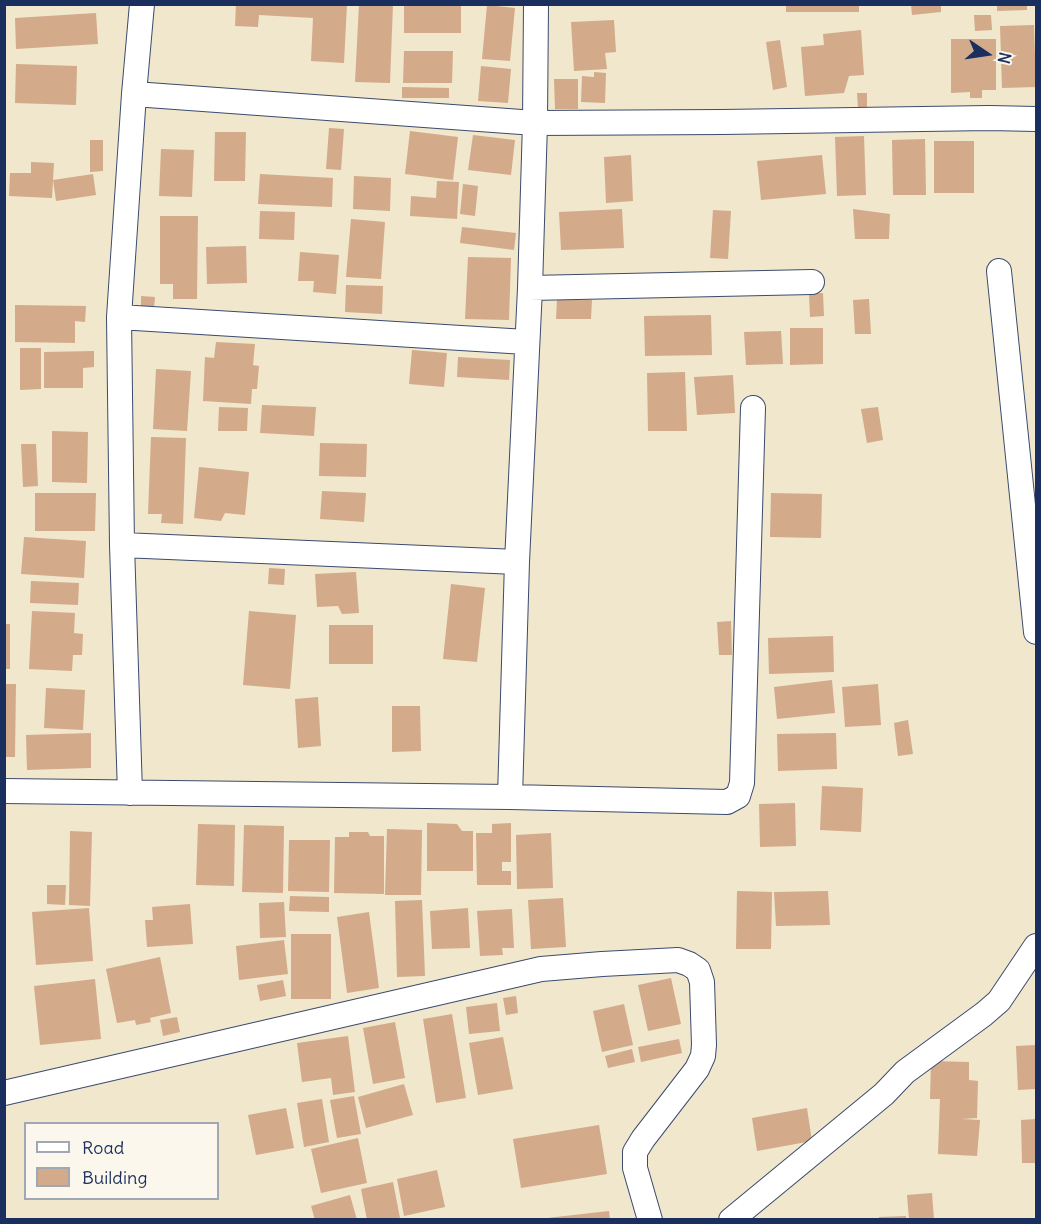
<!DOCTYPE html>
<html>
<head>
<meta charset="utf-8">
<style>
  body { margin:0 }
  #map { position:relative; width:1041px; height:1224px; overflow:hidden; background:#f0e7cc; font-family:Delius,sans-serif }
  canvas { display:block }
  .frame { position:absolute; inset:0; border:6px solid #1b2f5e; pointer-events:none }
  .legend { position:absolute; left:24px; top:1122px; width:195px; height:78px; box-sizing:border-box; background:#fbf7ec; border:2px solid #a1a7b3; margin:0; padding:8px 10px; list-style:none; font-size:18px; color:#1b2f5e }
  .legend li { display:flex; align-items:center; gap:12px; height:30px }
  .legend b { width:30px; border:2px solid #a1a7b3 }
  .north { position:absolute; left:957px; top:24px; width:60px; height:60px; -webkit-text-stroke:4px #fbf7ec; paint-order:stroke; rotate:103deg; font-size:16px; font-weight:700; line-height:24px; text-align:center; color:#1b2f5e }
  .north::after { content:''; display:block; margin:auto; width:21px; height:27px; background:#1b2f5e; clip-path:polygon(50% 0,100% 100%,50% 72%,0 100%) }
</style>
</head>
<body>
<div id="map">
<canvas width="1041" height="1224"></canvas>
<div class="frame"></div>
<ul class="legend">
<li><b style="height:8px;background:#fff"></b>Road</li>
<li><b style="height:16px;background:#d3aa8a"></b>Building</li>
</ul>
<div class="north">N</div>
</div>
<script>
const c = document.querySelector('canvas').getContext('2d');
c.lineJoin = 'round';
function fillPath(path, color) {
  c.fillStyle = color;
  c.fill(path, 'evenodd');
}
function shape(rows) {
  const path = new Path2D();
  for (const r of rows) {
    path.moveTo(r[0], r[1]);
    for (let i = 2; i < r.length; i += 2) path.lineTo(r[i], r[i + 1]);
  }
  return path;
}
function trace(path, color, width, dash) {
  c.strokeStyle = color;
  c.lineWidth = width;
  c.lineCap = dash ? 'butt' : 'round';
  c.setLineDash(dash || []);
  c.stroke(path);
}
const building = shape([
  [236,4,347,4,344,63,311,61,313,18,259,15,258,27,235,26],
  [359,4,393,4,390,83,355,82],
  [404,4,461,4,461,33,404,33],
  [786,4,859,4,859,12,786,12],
  [911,4,941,4,941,12,912,15],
  [997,4,1027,4,1027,10,997,11],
  [487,5,515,8,510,61,482,59],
  [96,13,98,44,16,49,15,18],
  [974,15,991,15,992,30,975,31],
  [614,20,616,52,605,53,607,69,574,71,571,22],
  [1034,25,1036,87,1002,88,1000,26],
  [861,30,864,75,849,76,844,93,805,96,801,47,824,45,823,34],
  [951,39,996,39,996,90,982,90,982,98,970,98,970,92,951,93],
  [780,40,787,87,773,90,766,42],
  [404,51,453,51,452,83,403,83],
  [16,64,77,66,76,105,15,103],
  [481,66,511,69,508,103,478,101],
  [594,72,606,73,605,103,581,102,582,76,594,77],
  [554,79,578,79,578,109,555,109],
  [402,87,449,88,449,98,402,98],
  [857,93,867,93,867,108,858,108],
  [329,128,344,129,341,170,326,169],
  [410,131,458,137,453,180,405,174],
  [215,132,246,132,245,181,214,181],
  [473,135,515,140,511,175,468,170],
  [864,136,866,195,837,196,835,137],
  [925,139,926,195,893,195,892,140],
  [90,140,103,140,103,171,90,172],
  [934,141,974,141,974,193,934,193],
  [161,149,194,150,192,197,159,196],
  [631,155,633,201,606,203,604,157],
  [822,155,826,194,761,200,757,161],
  [31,162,54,163,52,198,9,196,10,173,31,173],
  [93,174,96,195,56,201,53,180],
  [260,174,333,178,332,207,258,204],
  [354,176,391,178,390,211,353,209],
  [437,181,459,182,457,219,410,216,411,196,436,198],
  [463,184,478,186,475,216,460,214],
  [622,209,624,248,561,250,559,212],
  [853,209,890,214,889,239,855,239],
  [713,210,731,211,728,259,710,258],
  [260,211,295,212,294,240,259,239],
  [160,216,198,216,197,299,173,299,173,284,160,284],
  [351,219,385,222,381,279,346,277],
  [462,227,516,233,514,250,460,243],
  [246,246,247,283,207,284,206,247],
  [300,252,339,255,336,294,313,292,314,281,298,281],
  [468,257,511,258,509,320,465,319],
  [346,285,383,286,382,314,345,312],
  [823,293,824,316,810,317,809,294],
  [141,296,155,297,154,308,141,307],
  [557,299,592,300,591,319,556,319],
  [869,299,871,334,855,334,853,300],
  [15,305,86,306,85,322,75,321,75,343,15,342],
  [711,315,712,355,645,356,644,316],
  [790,328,823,328,823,364,790,365],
  [781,331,783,364,746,365,744,332],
  [216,342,255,344,253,365,259,366,257,389,252,389,251,404,203,401,205,357,214,358],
  [20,348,41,348,41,389,20,390],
  [412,350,447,353,444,387,409,384],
  [94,351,94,367,83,368,83,388,44,388,44,352],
  [458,357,510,360,509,380,457,377],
  [156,369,191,371,187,431,153,429],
  [685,372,687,431,648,431,647,373],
  [733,375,735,413,697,415,694,377],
  [262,405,316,407,314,436,260,433],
  [219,407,248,408,247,431,218,431],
  [878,407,883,440,867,443,861,409],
  [52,431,88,432,87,483,52,482],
  [151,437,186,438,183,524,161,523,162,514,148,514],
  [320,443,367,444,366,477,319,476],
  [21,444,36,444,38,486,23,487],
  [199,467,249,472,245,515,225,513,221,521,194,518],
  [322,491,366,493,364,522,320,519],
  [35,493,96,493,95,531,35,531],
  [771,493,822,494,821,538,770,537],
  [24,537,86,541,84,578,21,574],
  [269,568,285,569,284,585,268,584],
  [356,572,359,613,342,614,338,606,317,607,315,574],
  [31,581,79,583,78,605,30,603],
  [451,584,485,588,477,662,443,659],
  [32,611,75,613,74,633,83,634,82,655,73,655,72,671,29,669],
  [249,611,296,615,290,689,243,685],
  [731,621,732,655,719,655,717,622],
  [4,624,10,624,10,669,4,669],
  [329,625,373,625,373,664,329,664],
  [833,636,834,672,769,674,768,638],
  [832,680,835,713,777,719,774,687],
  [4,684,16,684,15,757,4,757],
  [878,684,881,725,845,727,842,687],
  [46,688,85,690,83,730,44,728],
  [318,697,321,746,298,748,295,699],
  [392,706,420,706,421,751,392,752],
  [908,720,913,754,898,756,894,723],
  [91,733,91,768,27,770,26,735],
  [836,733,837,769,778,771,777,734],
  [822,786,863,788,861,832,820,830],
  [795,803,796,846,760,847,759,804],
  [427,823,457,824,462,831,473,831,473,871,427,871],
  [511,823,511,862,502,862,502,871,511,871,511,885,477,885,476,833,492,833,492,824],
  [198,824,235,825,234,886,196,885],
  [244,825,284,826,283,893,242,892],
  [387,829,422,830,421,895,385,895],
  [70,831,92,832,90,906,69,905],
  [349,832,368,832,370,836,384,836,384,894,334,893,335,837,349,837],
  [551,833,553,888,517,889,516,835],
  [289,840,330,840,329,892,288,891],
  [47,885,66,885,65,905,47,904],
  [737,891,772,892,771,949,736,949],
  [828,891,830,925,776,926,774,892],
  [290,896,329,897,329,912,289,911],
  [563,898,566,947,531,949,528,900],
  [422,900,425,976,397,977,395,901],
  [284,902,286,937,260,938,259,903],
  [190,904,193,944,147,947,145,920,153,920,152,907],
  [89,908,93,961,36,965,32,912],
  [468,908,470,948,432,949,430,911],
  [512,909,514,948,502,948,503,955,480,956,477,911],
  [369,912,379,988,347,993,337,917],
  [291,934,331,934,331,999,291,999],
  [284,940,288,974,239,980,236,946],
  [160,957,171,1013,150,1018,151,1022,136,1025,135,1020,117,1023,106,969],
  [671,978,681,1024,648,1031,638,985],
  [95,979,101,1039,40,1045,34,986],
  [283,980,286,996,260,1001,257,985],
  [516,996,518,1013,506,1015,503,998],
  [497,1003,500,1031,469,1034,466,1007],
  [624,1004,633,1045,602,1052,593,1011],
  [452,1014,466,1098,436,1103,423,1019],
  [177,1017,180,1032,163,1036,160,1020],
  [395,1022,405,1078,373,1084,363,1028],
  [348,1036,355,1092,333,1095,331,1078,302,1082,297,1043],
  [503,1037,513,1089,478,1095,469,1043],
  [679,1039,682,1053,641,1062,638,1047],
  [1036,1045,1036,1089,1018,1090,1016,1046],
  [632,1049,635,1062,608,1068,605,1056],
  [931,1061,969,1062,969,1080,978,1081,977,1118,962,1119,980,1120,977,1156,938,1154,940,1099,930,1099],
  [404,1084,413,1115,366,1128,358,1097],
  [354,1096,361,1134,337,1138,330,1100],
  [322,1099,329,1142,304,1147,297,1103],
  [286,1108,294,1148,256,1155,248,1115],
  [807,1108,812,1141,757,1151,752,1118],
  [1036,1119,1036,1163,1022,1163,1021,1120],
  [599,1125,607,1174,521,1188,513,1139],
  [358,1138,367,1183,321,1193,311,1149],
  [437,1170,445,1207,404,1216,397,1179],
  [393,1182,400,1218,391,1220,367,1220,361,1189],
  [932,1193,934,1220,909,1220,907,1195],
  [350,1195,357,1220,315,1220,311,1206],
  [609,1211,610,1220,547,1220,547,1218],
  [906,1216,906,1220,879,1220,879,1217]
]);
const minor = shape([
  [134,94,535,123,722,122,989,118,1036,119],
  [999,271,1036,632],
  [530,288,812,282],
  [119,317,526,342],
  [122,545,517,562],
  [4,791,510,797,727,802,738,796,742,783,753,408],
  [130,793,122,545,119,317,134,94,142,4],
  [510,797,517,562,530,288,535,123,536,4],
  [4,1093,541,969,602,964,678,960,689,964,698,970,702,982,704,1045,703,1056,697,1069,643,1139,635,1152,635,1168,650,1220],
  [731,1220,884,1094,905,1072,984,1014,999,1001,1036,946]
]);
fillPath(building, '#d3aa8a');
trace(minor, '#3b4b6e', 26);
trace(minor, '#fff', 24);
</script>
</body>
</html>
